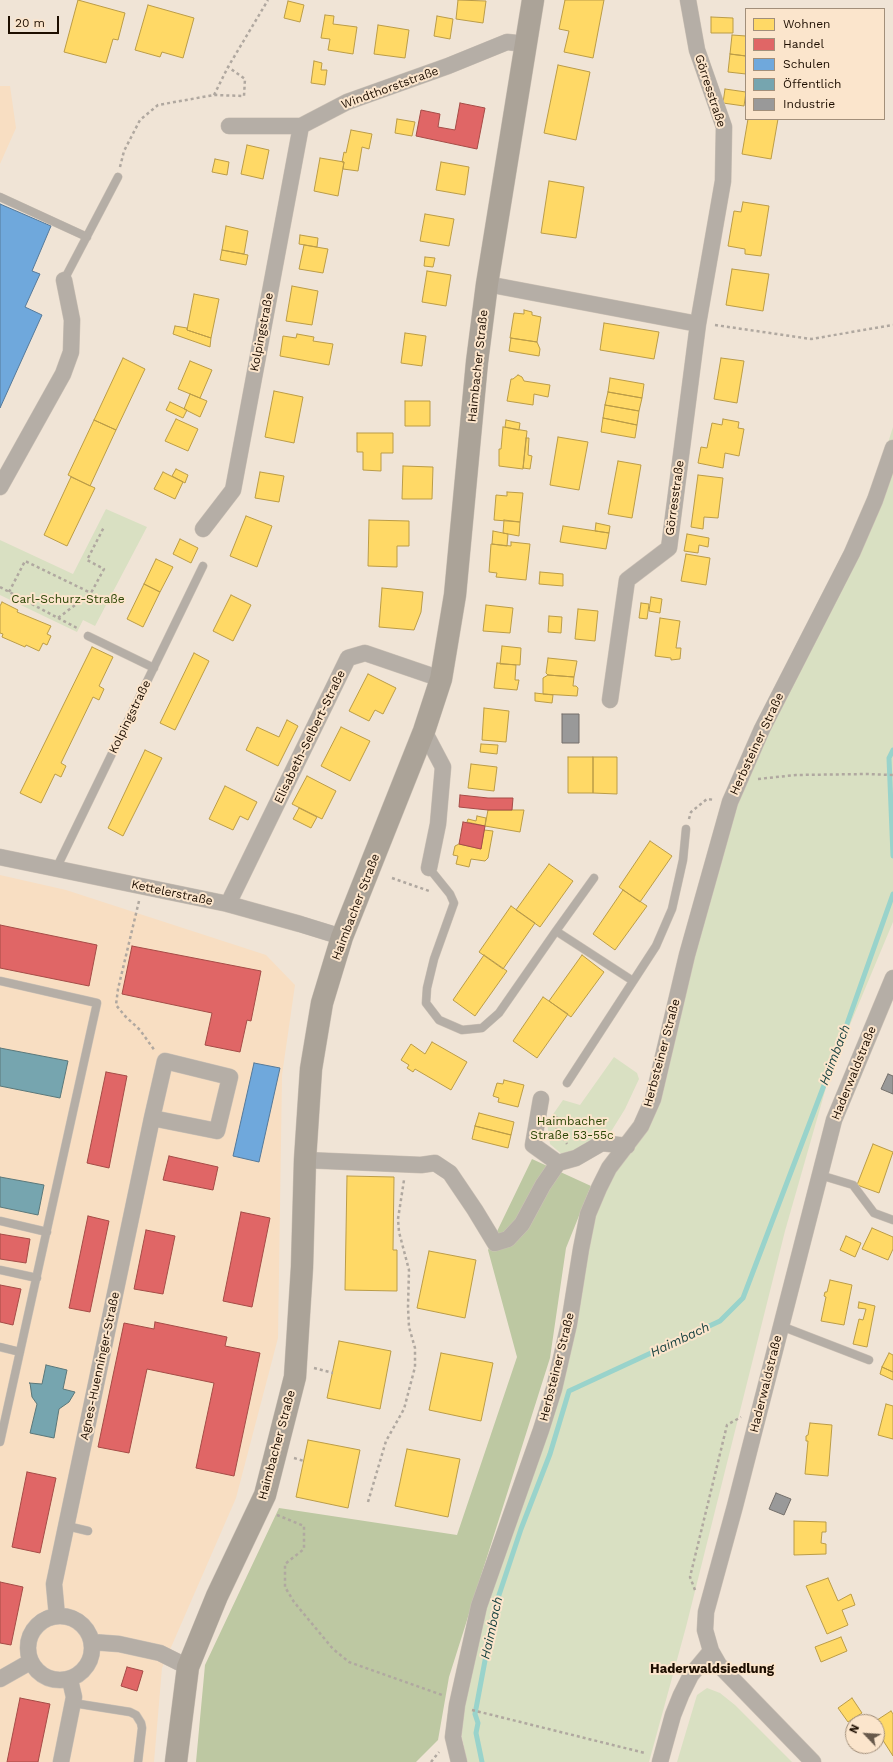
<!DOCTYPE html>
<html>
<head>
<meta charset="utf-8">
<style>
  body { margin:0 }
  #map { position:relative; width:893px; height:1762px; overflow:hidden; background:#f0e4d6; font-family:"Work Sans",sans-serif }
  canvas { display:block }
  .legend { position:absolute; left:745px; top:8px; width:140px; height:112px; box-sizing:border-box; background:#fbe5cc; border:1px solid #a28f7a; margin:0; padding:5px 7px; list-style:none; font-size:12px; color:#1d0e00 }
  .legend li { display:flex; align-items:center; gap:8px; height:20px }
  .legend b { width:20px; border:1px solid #a28f7a }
  .north { position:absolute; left:845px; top:1714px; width:40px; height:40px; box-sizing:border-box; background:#fbe5cc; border:1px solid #a28f7a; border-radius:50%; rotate:295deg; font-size:11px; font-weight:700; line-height:16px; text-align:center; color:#1d0e00 }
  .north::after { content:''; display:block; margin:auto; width:14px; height:18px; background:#67594b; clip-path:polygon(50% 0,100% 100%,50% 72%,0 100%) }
  .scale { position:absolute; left:8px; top:16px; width:51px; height:18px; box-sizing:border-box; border:2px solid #1d0e00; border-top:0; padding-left:5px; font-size:12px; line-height:14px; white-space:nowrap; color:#1d0e00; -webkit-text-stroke:3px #fbe5cc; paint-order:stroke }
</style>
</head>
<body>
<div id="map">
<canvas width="893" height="1762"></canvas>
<ul class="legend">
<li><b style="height:11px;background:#ffd966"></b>Wohnen</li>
<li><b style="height:11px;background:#e06666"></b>Handel</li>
<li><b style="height:11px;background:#6fa8dc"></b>Schulen</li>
<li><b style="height:11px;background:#76a5af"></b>Öffentlich</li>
<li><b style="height:11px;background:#999"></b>Industrie</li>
</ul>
<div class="north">N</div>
<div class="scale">20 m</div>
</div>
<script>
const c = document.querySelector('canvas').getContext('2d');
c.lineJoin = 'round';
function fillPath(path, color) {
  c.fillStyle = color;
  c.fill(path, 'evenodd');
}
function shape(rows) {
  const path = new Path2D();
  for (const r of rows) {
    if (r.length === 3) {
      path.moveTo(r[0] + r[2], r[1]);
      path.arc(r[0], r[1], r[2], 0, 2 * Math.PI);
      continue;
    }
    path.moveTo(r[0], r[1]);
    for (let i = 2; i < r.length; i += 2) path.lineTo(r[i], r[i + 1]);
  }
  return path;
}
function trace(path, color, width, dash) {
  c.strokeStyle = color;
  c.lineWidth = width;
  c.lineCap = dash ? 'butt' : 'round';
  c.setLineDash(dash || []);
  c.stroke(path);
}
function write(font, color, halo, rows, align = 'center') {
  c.font = font + ' "Work Sans",sans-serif';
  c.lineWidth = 4;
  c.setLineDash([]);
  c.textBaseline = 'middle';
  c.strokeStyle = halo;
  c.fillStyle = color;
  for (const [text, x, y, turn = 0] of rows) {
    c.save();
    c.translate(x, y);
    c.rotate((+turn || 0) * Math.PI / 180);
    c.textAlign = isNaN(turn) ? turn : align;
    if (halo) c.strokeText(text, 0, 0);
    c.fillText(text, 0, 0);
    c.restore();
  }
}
const built = shape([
  [0,86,10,86,16,128,0,164],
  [0,875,66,890,266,955,295,985,282,1075,278,1338,236,1498,162,1668,154,1762,0,1762]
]);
const green = shape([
  [893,427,893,922,831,1070,785,1231,686,1627,649,1762,467,1762,460,1728,480,1603,537,1438,594,1202,646,1097,727,827,863,521],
  [106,509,147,527,95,626,83,620,77,632,0,595,0,540,73,574],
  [614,1057,637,1073,639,1079,625,1109,612,1130,590,1146,565,1157,550,1144,547,1123,563,1100,580,1105],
  [707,1688,720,1693,735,1705,792,1762,677,1762,697,1695]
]);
const forest = shape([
  [532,1159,591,1186,566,1248,550,1358,449,1677,438,1740,416,1762,196,1762,205,1665,279,1508,457,1535,517,1357,488,1250]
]);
const homes = shape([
  [78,0,125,13,118,40,113,39,106,63,64,52,78,0],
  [458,0,486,1,483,23,456,19,458,0],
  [565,0,604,0,593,58,564,52,569,31,559,29,565,0],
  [288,1,304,5,300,22,284,18,288,1],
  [148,5,194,18,183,58,162,52,160,57,135,50,148,5],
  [325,15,334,16,333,24,357,27,353,54,328,50,330,39,321,38,325,15],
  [437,16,453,19,450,39,434,36,437,16],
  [711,17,733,18,733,33,711,33,711,17],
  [378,25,409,30,405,58,374,54,378,25],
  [732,35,746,36,746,56,730,54,732,35],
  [730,54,746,56,746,74,728,72,730,54],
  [314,61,322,63,321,70,327,70,325,85,311,83,314,61],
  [558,65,590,72,576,140,544,133,558,65],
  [725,89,746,92,744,106,723,103,725,89],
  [397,119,415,122,412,136,395,133,397,119],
  [748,119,778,119,771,159,742,154,748,119],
  [351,130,372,134,369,149,362,147,358,171,343,169,344,162,342,162,344,152,346,153,351,130],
  [247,145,269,150,263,179,241,174,247,145],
  [320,158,344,162,338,196,314,191,320,158],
  [215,159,229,162,227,175,212,172,215,159],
  [441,162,469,167,465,195,436,190,441,162],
  [549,181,584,187,576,238,541,233,549,181],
  [743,202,769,206,761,256,745,254,745,249,728,246,734,211,741,212,743,202],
  [425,214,454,219,449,246,420,241,425,214],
  [226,226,248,231,244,254,222,250,226,226],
  [300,235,318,238,317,247,299,244,300,235],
  [304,245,328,249,323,273,299,269,304,245],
  [222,250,248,255,246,265,220,260,222,250],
  [425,257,435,258,433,267,424,266,425,257],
  [732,269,769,274,763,311,726,305,732,269],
  [427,271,451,275,446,306,422,302,427,271],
  [292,286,318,291,312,325,286,321,292,286],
  [194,294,219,299,211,338,187,330,194,294],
  [524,310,532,312,532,315,541,317,537,342,510,338,514,313,524,314,524,310],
  [604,323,659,332,654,359,600,350,604,323],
  [175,326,187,328,187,330,211,338,210,347,173,334,175,326],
  [405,333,426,336,422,366,401,363,405,333],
  [297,334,314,337,313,341,333,344,329,365,280,356,283,336,296,338,297,334],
  [511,338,537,342,540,349,539,356,509,351,511,338],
  [123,358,145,369,116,430,94,420,123,358],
  [721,358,744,361,737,403,714,399,721,358],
  [190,361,212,370,200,398,178,389,190,361],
  [518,375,522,377,524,381,550,385,548,397,534,394,533,405,507,401,511,379,513,379,518,375],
  [610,378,644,384,642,398,608,392,610,378],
  [274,391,303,397,294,443,265,437,274,391],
  [608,392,642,398,639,411,605,405,608,392],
  [190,394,207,401,200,417,184,409,190,394],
  [405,401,430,401,430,426,405,426,405,401],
  [170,402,187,410,183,418,166,410,170,402],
  [605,405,639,411,637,425,603,418,605,405],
  [603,418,637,425,635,438,601,432,603,418],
  [176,419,198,429,188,451,165,441,176,419],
  [723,419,739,422,738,428,744,429,739,456,725,453,723,468,698,463,701,447,707,448,712,423,722,425,723,419],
  [94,420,116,430,90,486,68,475,94,420],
  [506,420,520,423,519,430,505,427,506,420],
  [503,427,527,431,523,469,499,466,499,449,501,449,503,427],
  [357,433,393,433,393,453,381,453,381,471,363,470,363,452,357,452,357,433],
  [558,437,588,442,579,490,550,485,558,437],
  [526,438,529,438,528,455,532,456,530,469,523,468,526,438],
  [618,461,641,465,632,518,608,514,618,461],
  [403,466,433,467,432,499,402,499,403,466],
  [176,469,188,475,185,483,172,476,176,469],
  [163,472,183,482,175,499,154,489,163,472],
  [260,472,284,476,279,502,255,498,260,472],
  [698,475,723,478,718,518,704,517,703,529,691,527,698,475],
  [71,477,95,488,67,546,44,535,71,477],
  [507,492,523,493,520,522,494,520,496,495,507,496,507,492],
  [246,516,272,526,257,567,230,556,246,516],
  [369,520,409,521,409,546,397,546,397,567,368,566,369,520],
  [504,520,520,522,519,536,503,533,504,520],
  [596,523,610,526,609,533,595,531,596,523],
  [563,526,609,533,606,549,560,542,563,526],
  [493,531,508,534,507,546,492,544,493,531],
  [687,534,709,538,708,547,699,545,698,553,684,551,687,534],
  [180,539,198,548,191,563,173,554,180,539],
  [511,542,530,544,526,580,496,577,497,573,489,572,491,544,511,546,511,542],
  [686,554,710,558,706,585,681,581,686,554],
  [156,559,173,567,160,592,144,584,156,559],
  [540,572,563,574,563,586,539,584,540,572],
  [144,584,160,592,143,627,127,619,144,584],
  [382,588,423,592,421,612,414,630,379,627,382,588],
  [231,595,251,605,233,641,213,631,231,595],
  [651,597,662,599,660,613,649,611,651,597],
  [2,602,18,610,17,612,51,626,47,634,51,636,47,645,43,643,39,651,26,645,25,647,2,637,3,634,0,633,0,606,2,602],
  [641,603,649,604,647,619,639,618,641,603],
  [486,605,513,608,510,633,483,631,486,605],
  [578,609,598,611,595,641,575,639,578,609],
  [549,616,562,617,561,633,548,632,549,616],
  [660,618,680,621,676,648,681,648,680,659,671,660,671,658,655,656,660,618],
  [502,646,521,648,520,665,500,664,502,646],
  [92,647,113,657,99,686,104,689,99,700,93,697,61,763,66,766,61,777,55,774,41,803,20,793,92,647],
  [194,653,209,661,175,730,160,723,194,653],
  [548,658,577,661,574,677,548,675,546,673,548,658],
  [497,663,516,665,515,680,519,680,517,690,494,688,497,663],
  [368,674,396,688,383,714,375,710,369,721,349,711,368,674],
  [548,675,574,677,573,686,576,686,578,688,577,696,543,694,543,678,548,675],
  [535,693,553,695,552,703,535,701,535,693],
  [484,708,509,711,506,742,482,740,484,708],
  [287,720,298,726,278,766,246,750,257,727,279,737,287,720],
  [341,727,370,741,350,781,321,766,341,727],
  [481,744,498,745,497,754,480,752,481,744],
  [145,750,162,758,123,836,108,828,145,750],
  [568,757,593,757,593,793,568,793,568,757],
  [593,757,617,757,617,794,593,793,593,757],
  [471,764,497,767,494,791,468,788,471,764],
  [307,776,336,791,322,819,292,804,307,776],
  [225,786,257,802,248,820,240,816,233,830,209,819,225,786],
  [299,808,317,817,311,828,293,819,299,808],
  [488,810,524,810,520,832,485,826,488,810],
  [477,816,486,818,485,826,467,822,468,819,476,821,477,816],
  [484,830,493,831,488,858,485,861,471,859,469,867,456,864,458,856,453,855,455,846,459,844,481,849,484,830],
  [650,841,672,856,640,902,619,887,650,841],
  [549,864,573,881,540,927,516,910,549,864],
  [623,890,647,906,615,950,593,934,623,890],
  [511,906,535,923,503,969,479,952,511,906],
  [484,955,507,971,475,1016,453,1000,484,955],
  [582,955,604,972,571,1017,549,1001,582,955],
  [543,997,568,1014,537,1058,513,1041,543,997],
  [432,1042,467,1062,451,1090,415,1069,413,1072,407,1068,409,1065,401,1060,411,1044,425,1054,432,1042],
  [504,1080,524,1085,518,1107,498,1102,499,1098,493,1096,497,1083,503,1084,504,1080],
  [479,1113,514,1122,511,1135,475,1126,479,1113],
  [475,1126,511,1135,508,1148,472,1139,475,1126],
  [873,1144,893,1152,879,1193,857,1185,873,1144],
  [347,1176,394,1177,393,1250,397,1250,397,1291,345,1290,347,1176],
  [872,1228,893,1237,893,1249,888,1260,862,1249,872,1228],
  [846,1236,861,1243,855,1257,840,1250,846,1236],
  [429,1251,476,1260,465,1318,417,1308,429,1251],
  [830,1280,852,1285,844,1325,821,1321,826,1297,824,1296,825,1292,827,1292,830,1280],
  [859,1302,875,1306,867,1347,853,1344,859,1319,863,1320,866,1309,858,1308,859,1302],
  [339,1341,391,1351,380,1409,327,1398,339,1341],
  [441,1353,493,1363,481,1421,429,1410,441,1353],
  [889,1353,893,1355,893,1372,882,1367,889,1353],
  [882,1367,893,1372,893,1380,880,1374,882,1367],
  [886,1404,893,1406,893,1439,878,1435,886,1404],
  [810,1423,832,1425,828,1476,805,1474,808,1441,806,1441,806,1436,808,1435,810,1423],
  [308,1440,360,1450,348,1508,296,1497,308,1440],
  [407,1449,460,1459,448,1517,395,1506,407,1449],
  [794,1521,826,1522,826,1532,822,1532,821,1543,826,1544,826,1554,794,1555,794,1521],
  [828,1578,838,1601,851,1594,855,1605,842,1610,848,1625,827,1634,806,1586,828,1578],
  [841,1637,847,1651,821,1662,815,1647,841,1637],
  [852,1698,862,1713,848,1722,838,1708,852,1698],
  [891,1711,893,1714,893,1756,877,1731,877,1722,874,1722,891,1711]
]);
const shops = shape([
  [460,103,485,108,477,149,416,136,421,110,440,114,438,127,455,130,460,103],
  [460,795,488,798,513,798,512,810,488,810,459,807,460,795],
  [463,822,485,826,481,849,459,844,463,822],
  [0,925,97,945,89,986,0,968,0,925],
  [132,946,261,971,251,1021,247,1020,240,1052,205,1045,212,1013,122,994,132,946],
  [106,1072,127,1076,109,1168,87,1163,106,1072],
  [169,1156,218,1167,213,1190,163,1180,169,1156],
  [241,1212,270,1218,252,1307,223,1301,241,1212],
  [88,1216,109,1221,90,1312,69,1308,88,1216],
  [146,1230,175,1236,163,1294,134,1289,146,1230],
  [0,1234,30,1239,26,1263,0,1259,0,1234],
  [0,1285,21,1289,13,1325,0,1322,0,1285],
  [155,1322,227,1337,225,1346,260,1353,234,1476,196,1468,214,1383,147,1369,129,1453,98,1447,124,1323,154,1329,155,1322],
  [27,1472,56,1478,40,1553,12,1547,27,1472],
  [0,1582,23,1587,11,1645,0,1643,0,1582],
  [127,1667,143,1671,137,1691,121,1686,127,1667],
  [20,1698,50,1704,38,1762,7,1762,20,1698]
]);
const schools = shape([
  [0,204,51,226,32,271,40,274,25,307,42,315,0,408,0,204],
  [254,1063,280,1068,259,1162,233,1156,254,1063]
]);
const public = shape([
  [0,1048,68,1061,60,1098,0,1086,0,1048],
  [0,1177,44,1185,38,1215,0,1207,0,1177],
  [46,1365,67,1370,63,1389,75,1392,69,1402,59,1409,54,1438,30,1433,37,1404,32,1397,30,1383,29,1383,42,1384,46,1365]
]);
const industry = shape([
  [562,714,579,714,579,743,562,743,562,714],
  [888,1074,893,1076,893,1094,881,1089,888,1074],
  [776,1493,791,1499,784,1515,769,1509,776,1493]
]);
const stream = shape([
  [893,750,889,758,893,856],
  [482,1762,476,1733,478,1723,475,1714,495,1607,521,1529,550,1454,569,1391,720,1321,743,1298,842,1038,893,894]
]);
const path = shape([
  [214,95,228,67,268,0],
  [120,167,124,151,140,120,158,105,214,95,244,96,245,79,228,67],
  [715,325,811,339,893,325],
  [0,587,58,618,91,593,104,569,87,560,104,527],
  [9,592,25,561,91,593],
  [58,618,79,629],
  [758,779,796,775,867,774,893,775],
  [689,819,691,812,707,799,715,800],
  [392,878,429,891],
  [139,901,118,989,116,1005,125,1016,140,1030,155,1051],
  [556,1116,557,1130,567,1144],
  [314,1368,333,1373],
  [294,1458,304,1461],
  [368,1502,386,1441,404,1409,415,1367,415,1348,409,1327,408,1307,409,1270,399,1232,398,1219,404,1180],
  [277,1515,304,1526,304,1549,285,1564,285,1587,294,1602,333,1649,349,1662,442,1695],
  [695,1590,690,1577,727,1425,741,1417],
  [472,1710,645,1753],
  [431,1762,439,1752]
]);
const service = shape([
  [0,197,87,237],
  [64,280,118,177],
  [88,636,154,668],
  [429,868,450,894,454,903,434,959,427,988,426,1003,439,1020,462,1030,482,1028,499,1013,556,931,633,981],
  [56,869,203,566],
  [556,931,594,878],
  [0,981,97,1003,0,1442],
  [567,1083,656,946,672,909,683,860,686,829],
  [820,1175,853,1185,874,1213,893,1220],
  [0,1221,47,1232],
  [0,1270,37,1278],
  [781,1326,869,1360],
  [0,1347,20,1352],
  [67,1526,88,1531],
  [73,1703,130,1712,136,1715,141,1723,142,1728,138,1762]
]);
const minor = shape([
  [229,126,301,126,347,102,448,66,507,42,526,44],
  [487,284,698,324],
  [0,487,63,374,71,352,72,320,64,280],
  [203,529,233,490,301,126],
  [610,700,627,580,669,548,698,324,723,181,724,127,697,50,688,0],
  [424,731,443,767,438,824,429,868],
  [0,857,228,904,300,924,342,937],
  [228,904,348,658,365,653,441,679],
  [541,1099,533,1145,558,1163],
  [305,1160,421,1165,435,1163,450,1173,475,1210,495,1243,508,1239,522,1224,543,1185,558,1163,576,1158,602,1143,627,1146],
  [60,1648,32],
  [57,1616,54,1584,152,1118,165,1061,230,1077,217,1131,152,1118],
  [92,1642,119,1644,160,1653,188,1667],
  [0,1679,30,1662],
  [61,1762,74,1697,70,1680],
  [459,1762,453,1737,457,1705,479,1606,541,1430,554,1389,569,1324,581,1249,588,1214,599,1188,609,1168,641,1126,653,1099,687,955,730,802,762,729,852,553,875,500,893,448],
  [660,1762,673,1715,681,1695,691,1675,711,1651],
  [813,1762,719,1665,711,1651,705,1630,706,1612,735,1506,834,1120,893,978]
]);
const secondary = shape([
  [176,1762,188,1667,217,1596,265,1495,295,1377,302,1267,305,1160,311,1069,322,1003,342,937,424,731,441,679,455,595,477,362,487,284,533,0]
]);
const streetNames = [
  ["Windthorststraße",390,88,-20],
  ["Görresstraße",710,91,72],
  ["Kolpingstraße",262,332,-79],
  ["Haimbacher Straße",478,366,-84],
  ["Görresstraße",675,498,-82],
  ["Kolpingstraße",130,717,-64],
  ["Elisabeth-Selbert-Straße",310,737,-64],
  ["Herbsteiner Straße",757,744,-65],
  ["Kettelerstraße",172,893,12],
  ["Haimbacher Straße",356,907,-69],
  ["Herbsteiner Straße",662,1053,-75],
  ["Haderwaldstraße",854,1073,-68],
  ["Agnes-Huenninger-Straße",100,1366,-78],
  ["Herbsteiner Straße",557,1367,-76],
  ["Haderwaldstraße",766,1384,-76],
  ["Haimbacher Straße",277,1445,-75]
];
const parkNames = [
  ["Carl-Schurz-Straße",68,599],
  ["Haimbacher",572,1121],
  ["Straße 53-55c",572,1135]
];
const waterNames = [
  ["Haimbach",835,1055,-69],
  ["Haimbach",680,1340,-25],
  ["Haimbach",492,1628,-78]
];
const neighbourhoodNames = [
  ["Haderwaldsiedlung",712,1669]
];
fillPath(built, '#f8dec2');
fillPath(green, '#d9e0c2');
fillPath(forest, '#bdc8a2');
fillPath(homes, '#ffd966');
trace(homes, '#bb9c47', 1);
fillPath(shops, '#e06666');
trace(shops, '#a64c47', 1);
fillPath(schools, '#6fa8dc');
trace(schools, '#567a9a', 1);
fillPath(public, '#76a5af');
trace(public, '#5b787a', 1);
fillPath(industry, '#999');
trace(industry, '#746f6b', 1);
trace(stream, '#99d3cb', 5);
trace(service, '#cdc2b6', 9);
trace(minor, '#cdc2b6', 17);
trace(secondary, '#cdc2b6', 23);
trace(path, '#b0a8a0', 2.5, [3, 3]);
trace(service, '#b5aea6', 8);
trace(minor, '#b5aea6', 16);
trace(secondary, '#aba398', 22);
write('12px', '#1d0e00', '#fbe5cc', streetNames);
write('12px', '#2c4606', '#fbe5cc', parkNames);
write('italic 13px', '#1a4341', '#fbe5cc', waterNames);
write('bold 13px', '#1d0e00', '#fbe5cc', neighbourhoodNames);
</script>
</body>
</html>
